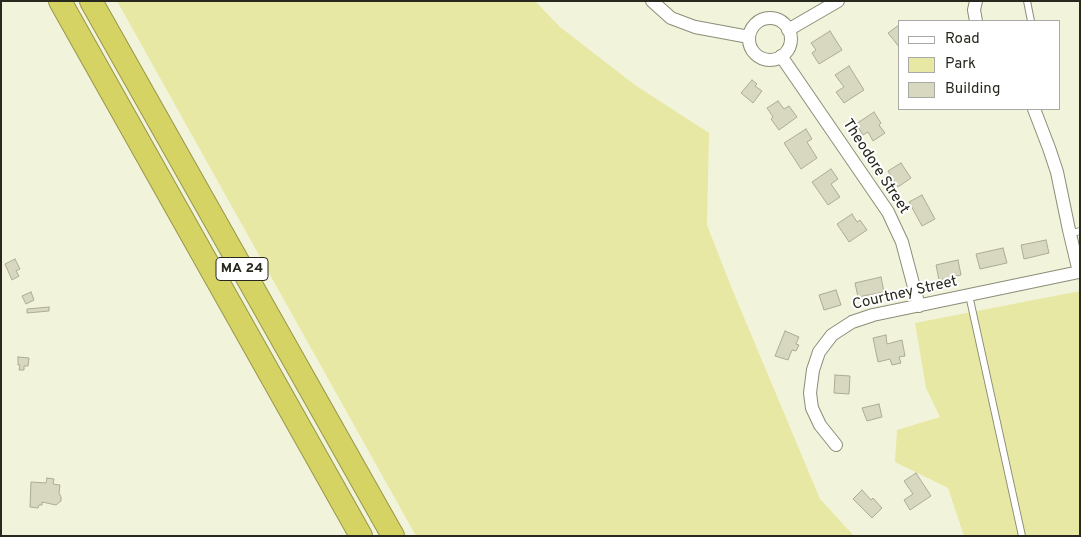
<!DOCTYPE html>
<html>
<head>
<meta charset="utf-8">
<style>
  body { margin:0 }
  #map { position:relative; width:1081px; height:537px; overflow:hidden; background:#f2f3db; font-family:Overpass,sans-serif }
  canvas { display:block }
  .frame { position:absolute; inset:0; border:2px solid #28281f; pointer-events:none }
  .legend { position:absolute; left:898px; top:20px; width:162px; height:90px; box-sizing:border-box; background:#fff; border:1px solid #a9a9a5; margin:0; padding:6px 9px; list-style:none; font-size:15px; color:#28281f }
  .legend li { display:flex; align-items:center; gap:10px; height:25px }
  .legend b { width:25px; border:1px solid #a9a9a5 }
</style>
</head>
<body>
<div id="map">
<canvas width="1081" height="537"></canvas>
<div class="frame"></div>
<ul class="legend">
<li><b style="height:6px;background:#fff"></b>Road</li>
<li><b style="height:14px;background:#e8e8a5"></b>Park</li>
<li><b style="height:14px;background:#d8d8c1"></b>Building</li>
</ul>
</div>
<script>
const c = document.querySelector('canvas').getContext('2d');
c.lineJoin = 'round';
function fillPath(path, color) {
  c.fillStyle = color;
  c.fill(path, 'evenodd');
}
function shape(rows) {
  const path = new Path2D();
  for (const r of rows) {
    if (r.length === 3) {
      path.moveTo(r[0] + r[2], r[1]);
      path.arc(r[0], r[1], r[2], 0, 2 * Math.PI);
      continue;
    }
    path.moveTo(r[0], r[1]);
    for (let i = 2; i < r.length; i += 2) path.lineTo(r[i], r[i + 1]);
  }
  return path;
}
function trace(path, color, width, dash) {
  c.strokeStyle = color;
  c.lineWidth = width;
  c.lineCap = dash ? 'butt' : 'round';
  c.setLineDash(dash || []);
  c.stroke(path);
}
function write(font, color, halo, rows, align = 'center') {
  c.font = font + ' Overpass,sans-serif';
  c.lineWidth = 4;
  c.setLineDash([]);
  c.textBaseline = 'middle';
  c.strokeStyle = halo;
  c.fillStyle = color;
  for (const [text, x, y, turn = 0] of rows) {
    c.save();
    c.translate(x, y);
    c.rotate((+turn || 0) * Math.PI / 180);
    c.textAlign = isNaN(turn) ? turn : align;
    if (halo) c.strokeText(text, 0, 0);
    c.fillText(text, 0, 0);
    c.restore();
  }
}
const green = shape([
  [117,1,535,1,560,27,635,85,709,133,707,225,730,284,820,499,854,536,416,536],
  [1080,291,1080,536,964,536,948,488,895,462,897,430,940,417,926,388,915,323]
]);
const building = shape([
  [899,25,900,26,900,48,888,33,899,25],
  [830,31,842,50,819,64,812,53,816,50,811,43,830,31],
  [849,66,864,90,844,103,836,92,844,87,835,75,849,66],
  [752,80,757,84,755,86,762,91,753,103,741,93,752,80],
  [778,101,784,109,789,106,797,117,779,130,771,119,773,117,767,108,778,101],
  [874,112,881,123,879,125,885,133,873,141,868,132,863,135,856,124,874,112],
  [806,129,812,139,807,142,817,158,801,169,784,143,806,129],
  [901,163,911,178,898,187,888,171,901,163],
  [831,169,838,179,831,184,840,197,828,205,812,182,831,169],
  [922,195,935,219,922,226,909,202,922,195],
  [852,214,857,222,860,220,867,230,849,242,837,224,852,214],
  [1046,240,1049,253,1024,259,1021,245,1046,240],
  [1003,248,1007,263,980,269,976,254,1003,248],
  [15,259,20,269,16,271,19,276,12,280,5,264,15,259],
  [958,260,961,275,939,280,936,265,958,260],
  [881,277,884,292,858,297,855,283,881,277],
  [836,290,841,305,824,310,819,295,836,290],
  [31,292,34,300,26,304,22,296,31,292],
  [49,307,49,311,27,313,27,309,49,307],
  [785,331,799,337,796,344,799,345,796,351,792,350,788,360,775,356,785,331],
  [886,335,887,344,902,340,905,356,899,357,901,363,892,365,890,359,878,362,873,338,886,335],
  [18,357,29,358,28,366,24,366,24,370,19,370,20,365,18,365,18,357],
  [835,375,850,376,849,394,834,393,835,375],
  [879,404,882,417,867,421,862,408,879,404],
  [916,473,931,496,910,510,904,500,913,494,904,481,916,473],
  [47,478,54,479,53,484,60,485,59,493,61,497,61,501,56,505,42,502,42,505,39,505,38,508,30,507,31,482,46,483,47,478],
  [862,490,871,500,873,498,882,508,872,518,853,499,862,490]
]);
const lane = shape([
  [1027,1,1031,21],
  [1069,234,1080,231],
  [969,295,1022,536]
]);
const street = shape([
  [652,1,671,18,695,27,749,37],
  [976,1,974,10,976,21],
  [770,39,21],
  [788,30,838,1],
  [781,56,888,212,902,242,919,306],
  [1034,109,1049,148,1057,172,1069,230,1079,272,1080,271],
  [836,445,820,425,812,408,810,393,813,370,819,352,832,335,852,322,873,315,1079,272]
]);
const highway = shape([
  [60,1,361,536],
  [91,1,393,536]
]);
const shields = [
  [242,269,52]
];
const shieldNames = [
  ["MA 24",242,269]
];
const streetNames = [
  ["Theodore Street",875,167,57],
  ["Courtney Street",905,294,-13]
];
fillPath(green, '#e8e8a5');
fillPath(building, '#d8d8c1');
trace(building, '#acac96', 1);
trace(lane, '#8c8d78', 8);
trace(street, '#8c8d78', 14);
trace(highway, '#98974b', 24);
trace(lane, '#fff', 6);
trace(street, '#fff', 12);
trace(highway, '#d5d363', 22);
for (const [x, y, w] of shields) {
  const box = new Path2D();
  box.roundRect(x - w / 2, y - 11.5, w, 23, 4);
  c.fillStyle = '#fff';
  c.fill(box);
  trace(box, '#28281f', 1);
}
write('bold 14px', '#28281f', null, shieldNames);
write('15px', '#28281f', '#fff', streetNames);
</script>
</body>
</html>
